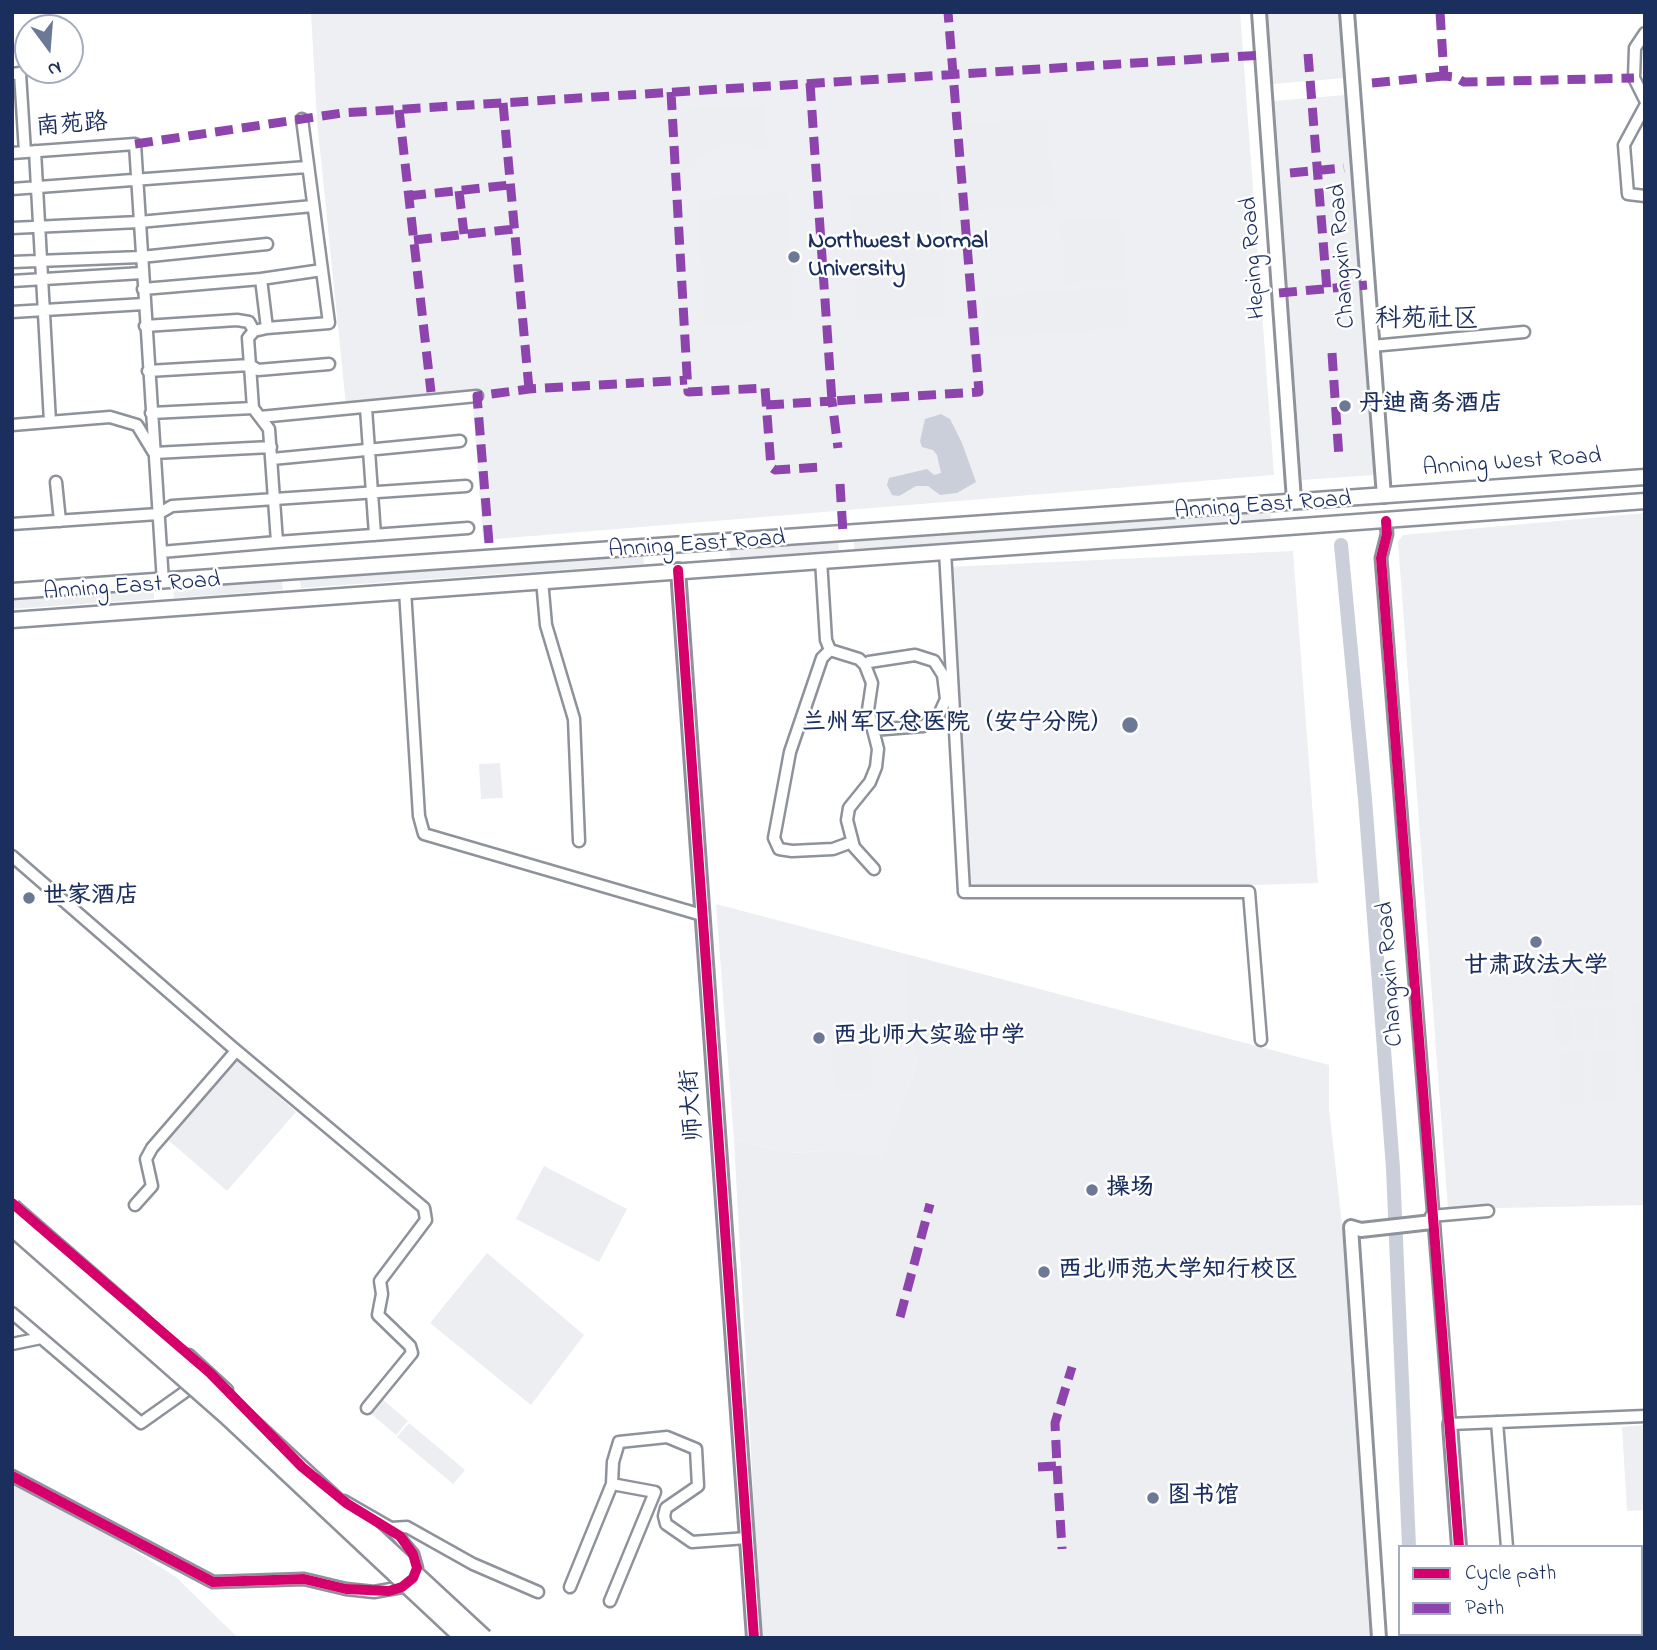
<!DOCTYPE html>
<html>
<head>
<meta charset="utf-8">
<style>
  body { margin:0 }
  #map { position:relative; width:1657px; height:1650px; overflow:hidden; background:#fff; font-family:"Indie Flower",sans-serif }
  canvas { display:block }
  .frame { position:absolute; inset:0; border:14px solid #1b2f5e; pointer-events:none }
  .legend { position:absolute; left:1398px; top:1545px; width:245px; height:91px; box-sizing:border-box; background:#fff; border:2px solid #a4acbf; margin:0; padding:9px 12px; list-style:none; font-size:21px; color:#1b2f5e }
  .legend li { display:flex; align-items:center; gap:14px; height:35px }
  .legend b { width:35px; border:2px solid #a4acbf }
  .north { position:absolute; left:14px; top:14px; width:70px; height:70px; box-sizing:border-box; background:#fff; border:2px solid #a4acbf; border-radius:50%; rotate:164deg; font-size:19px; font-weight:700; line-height:28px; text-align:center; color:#1b2f5e }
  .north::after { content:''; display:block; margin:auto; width:24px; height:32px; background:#6b7896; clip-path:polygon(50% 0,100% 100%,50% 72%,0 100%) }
</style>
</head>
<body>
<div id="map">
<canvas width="1657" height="1650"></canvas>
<div class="frame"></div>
<ul class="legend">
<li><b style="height:9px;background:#d6006c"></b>Cycle path</li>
<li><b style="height:9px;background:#8e44ad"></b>Path</li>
</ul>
<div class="north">N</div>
</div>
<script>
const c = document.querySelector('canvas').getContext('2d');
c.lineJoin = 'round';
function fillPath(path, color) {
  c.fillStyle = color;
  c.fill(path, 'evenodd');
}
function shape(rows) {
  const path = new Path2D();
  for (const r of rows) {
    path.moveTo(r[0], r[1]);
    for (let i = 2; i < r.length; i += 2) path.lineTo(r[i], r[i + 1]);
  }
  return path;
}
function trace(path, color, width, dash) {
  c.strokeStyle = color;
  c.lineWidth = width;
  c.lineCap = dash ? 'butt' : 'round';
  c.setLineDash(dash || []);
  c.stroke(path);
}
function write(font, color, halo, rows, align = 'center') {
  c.font = font + ' "Indie Flower","LXGW WenKai TC",sans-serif';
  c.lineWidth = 5;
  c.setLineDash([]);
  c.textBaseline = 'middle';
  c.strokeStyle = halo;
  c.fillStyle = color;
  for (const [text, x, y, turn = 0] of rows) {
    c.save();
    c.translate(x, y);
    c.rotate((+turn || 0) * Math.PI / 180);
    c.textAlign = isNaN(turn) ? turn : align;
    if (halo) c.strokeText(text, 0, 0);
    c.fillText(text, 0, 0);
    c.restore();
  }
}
const built = shape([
  [311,12,1240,12,1274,475,483,540,472,393,346,405,317,121],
  [1266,12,1340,12,1345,78,1272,84],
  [1345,95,1374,475,1302,480,1273,101],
  [1645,513,1645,1205,1448,1209,1398,542,1403,535],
  [1293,551,1318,883,962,894,946,567],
  [716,904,906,954,906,1013,917,1063,882,1160,842,1150,791,1153,734,1140],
  [1645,1425,1645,1510,1627,1511,1622,1427],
  [12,1473,176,1577,235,1635,242,1638,12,1638]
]);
const green = shape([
  [764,106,767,150,749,144,731,143,713,147,697,156,684,170,680,111],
  [1047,119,1053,205,969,211,963,125],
  [938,190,945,316,858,322,850,196],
  [786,193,794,319,706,325,698,199],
  [1121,218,1125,279,1065,283,1061,222],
  [1126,287,1129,328,986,337,984,296],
  [1270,510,1271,519,854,549,854,539],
  [838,541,839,550,730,558,729,548],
  [643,555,644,564,301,588,300,579],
  [282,581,283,590,174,598,173,589],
  [154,590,154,599,12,609,12,600],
  [500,763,503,798,481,799,479,764],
  [906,954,1329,1065,1329,1109,1360,1384,1374,1638,761,1638,734,1140,791,1153,842,1150,882,1159,917,1063,906,1013],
  [1613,972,1614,1000,1597,1001,1595,973],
  [1591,973,1593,1001,1575,1002,1574,974],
  [1571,974,1572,1002,1554,1003,1553,975],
  [1645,1002,1645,1131,1643,1131,1632,1003],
  [1614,1006,1616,1039,1598,1040,1596,1007],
  [1593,1007,1595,1041,1577,1042,1575,1008],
  [1571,1009,1573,1042,1556,1043,1554,1010],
  [868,1024,872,1089,835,1091,831,1027],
  [1616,1050,1618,1099,1594,1101,1592,1051],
  [1584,1053,1586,1102,1562,1104,1560,1054],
  [236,1059,296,1112,227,1191,167,1139],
  [544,1166,627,1209,599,1262,516,1219],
  [487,1253,584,1335,531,1405,430,1323],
  [381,1398,408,1421,396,1435,369,1412],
  [409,1423,465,1470,453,1484,397,1437]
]);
const water = shape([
  [941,414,950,419,962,443,976,482,957,493,940,495,928,486,916,486,899,496,892,495,887,485,889,478,927,469,934,475,941,473,937,455,933,450,922,447,920,441,925,419]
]);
const river = shape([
  [1341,545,1365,799,1393,1168,1409,1547],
  [1414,1634,1414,1638]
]);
const minor = shape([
  [1645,33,1635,48,1634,78,1645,100],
  [12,74,20,73,25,152],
  [1645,106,1624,145,1628,194,1645,196],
  [35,151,50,422],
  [12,153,135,144,163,582],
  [12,189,307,167],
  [12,228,139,222,313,206],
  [12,262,141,257,267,244],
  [261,279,322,270],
  [12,281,142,273],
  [143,289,261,279,267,328],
  [12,312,144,304],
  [145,326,237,320,249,322,254,331],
  [1372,346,1524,332],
  [148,371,250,365,258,370,329,364],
  [366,408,375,535],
  [151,413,253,408],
  [260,417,477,396],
  [12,425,110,417,137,425,154,453,271,447],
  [272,459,460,441],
  [56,482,60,521],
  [1386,521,1387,534,1381,558,1450,1424,1645,1416],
  [12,524,158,514,172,506,466,486],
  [277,542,468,528],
  [945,551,964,892,1249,892,1261,1040],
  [161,552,277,542,269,429,253,408,248,338,254,331,267,328,329,323,302,119],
  [821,560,826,640,830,650,859,659,865,665,872,683,868,710,878,749,876,767,870,782,849,808,847,820,854,847,874,869],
  [542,580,546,625,574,719,579,841],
  [405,590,419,816,424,834,702,915],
  [830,650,822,658,790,752,774,838,779,849,792,851,833,849,852,842],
  [865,665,869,662,915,655,934,661,943,675,946,699,938,717,923,726,873,730],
  [12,856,232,1047,424,1208,426,1220,380,1281,382,1294,378,1315,410,1346,412,1353,367,1408],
  [135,1205,152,1186,146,1159,152,1148,236,1051],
  [1431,1216,1488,1211],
  [12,1313,141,1423,196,1384],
  [12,1344,41,1338],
  [189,1355,227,1390],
  [1497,1422,1507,1547],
  [12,1476,213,1582,304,1579,346,1589,374,1592,402,1587,413,1578,417,1568,413,1554,391,1528,344,1501],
  [391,1528,407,1527,473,1564,538,1592],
  [570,1587,612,1484,613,1462,619,1442,667,1437,696,1449,698,1486,666,1508,664,1516,666,1524,692,1542,747,1538],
  [610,1601,655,1492,612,1484]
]);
const tertiary = shape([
  [1259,12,1294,500],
  [1347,12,1384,496],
  [678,570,754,1638],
  [1450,1424,1459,1547],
  [1466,1634,1466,1638],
  [1379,1638,1351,1227,1361,1230,1432,1222]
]);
const secondary = shape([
  [12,591,1645,477],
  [12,620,1645,501]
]);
const trunkBridge = shape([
  [12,1208,135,1315,484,1638],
  [12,1227,226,1415,464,1638]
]);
const quiet = shape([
  [1440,12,1444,76,1455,77,1464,82,1634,78],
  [1308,54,1327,290],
  [810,83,832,401,979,392,948,12],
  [1372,83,1444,76],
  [671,92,688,392,765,388,771,467,775,470,821,467],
  [503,103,529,389],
  [399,110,431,392],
  [135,144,342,113,1262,55],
  [1290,173,1344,168],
  [459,191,464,234],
  [408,196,510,185],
  [414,240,514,229],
  [1279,293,1367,285],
  [1332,353,1339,458],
  [766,405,832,401,838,448],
  [840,484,843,533],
  [489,543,477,396,529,389,687,380],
  [900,1317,930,1204],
  [1057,1466,1062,1549],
  [1038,1467,1057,1466,1055,1423,1072,1367]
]);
const cycleway = shape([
  [1386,521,1387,534,1381,558,1459,1547],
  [678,570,754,1638],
  [12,1203,210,1373,302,1467,346,1503,400,1536,413,1554,417,1568,413,1578,402,1587,389,1591,346,1589,304,1579,213,1582,12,1476]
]);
const markers = [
  [794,257,7,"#6b7896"],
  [1345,406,7,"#6b7896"],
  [1130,725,9,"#6b7896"],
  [29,898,7,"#6b7896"],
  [1536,942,7,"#6b7896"],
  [819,1038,7,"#6b7896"],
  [1092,1190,7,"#6b7896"],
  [1044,1272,7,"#6b7896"],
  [1153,1498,7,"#6b7896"]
];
const streetNames = [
  ["南苑路",72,127,-4],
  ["Changxin Road",1344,256,-94],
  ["Heping Road",1255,258,-94],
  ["Anning West Road",1512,464,-4],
  ["Anning East Road",1263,507,-4],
  ["Anning East Road",697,546,-4],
  ["Anning East Road",132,588,-4],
  ["Changxin Road",1392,974,-94],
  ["师大街",694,1105,-94]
];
const poiNames = [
  ["Northwest Normal",808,243],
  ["University",808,271],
  ["丹迪商务酒店",1359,406],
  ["兰州军区总医院（安宁分院）",1114,725,"right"],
  ["世家酒店",43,898],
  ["甘肃政法大学",1536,968,"center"],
  ["西北师大实验中学",833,1038],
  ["操场",1106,1190],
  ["西北师范大学知行校区",1058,1272],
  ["图书馆",1167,1498]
];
const neighbourhoodNames = [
  ["科苑社区",1427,322]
];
fillPath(built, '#edeff3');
fillPath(green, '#edeef2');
fillPath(water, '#cbcfda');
trace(river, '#cbcfda', 14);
trace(minor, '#8e929a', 15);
trace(tertiary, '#8e929a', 18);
trace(secondary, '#8e929a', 19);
trace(minor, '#fff', 10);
trace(tertiary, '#fff', 12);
trace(secondary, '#fff', 14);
trace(trunkBridge, '#8e929a', 21, []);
trace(trunkBridge, '#fff', 16);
trace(quiet, '#8e44ad', 9, [18, 9]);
trace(cycleway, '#d6006c', 10);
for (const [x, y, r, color] of markers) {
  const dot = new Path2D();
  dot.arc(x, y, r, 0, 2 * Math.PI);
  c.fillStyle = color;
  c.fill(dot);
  trace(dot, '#fff', 2.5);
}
write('24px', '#1b2f5e', '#fff', streetNames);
write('bold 24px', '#1b2f5e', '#fff', poiNames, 'left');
write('26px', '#1b2f5e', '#fff', neighbourhoodNames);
</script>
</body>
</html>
